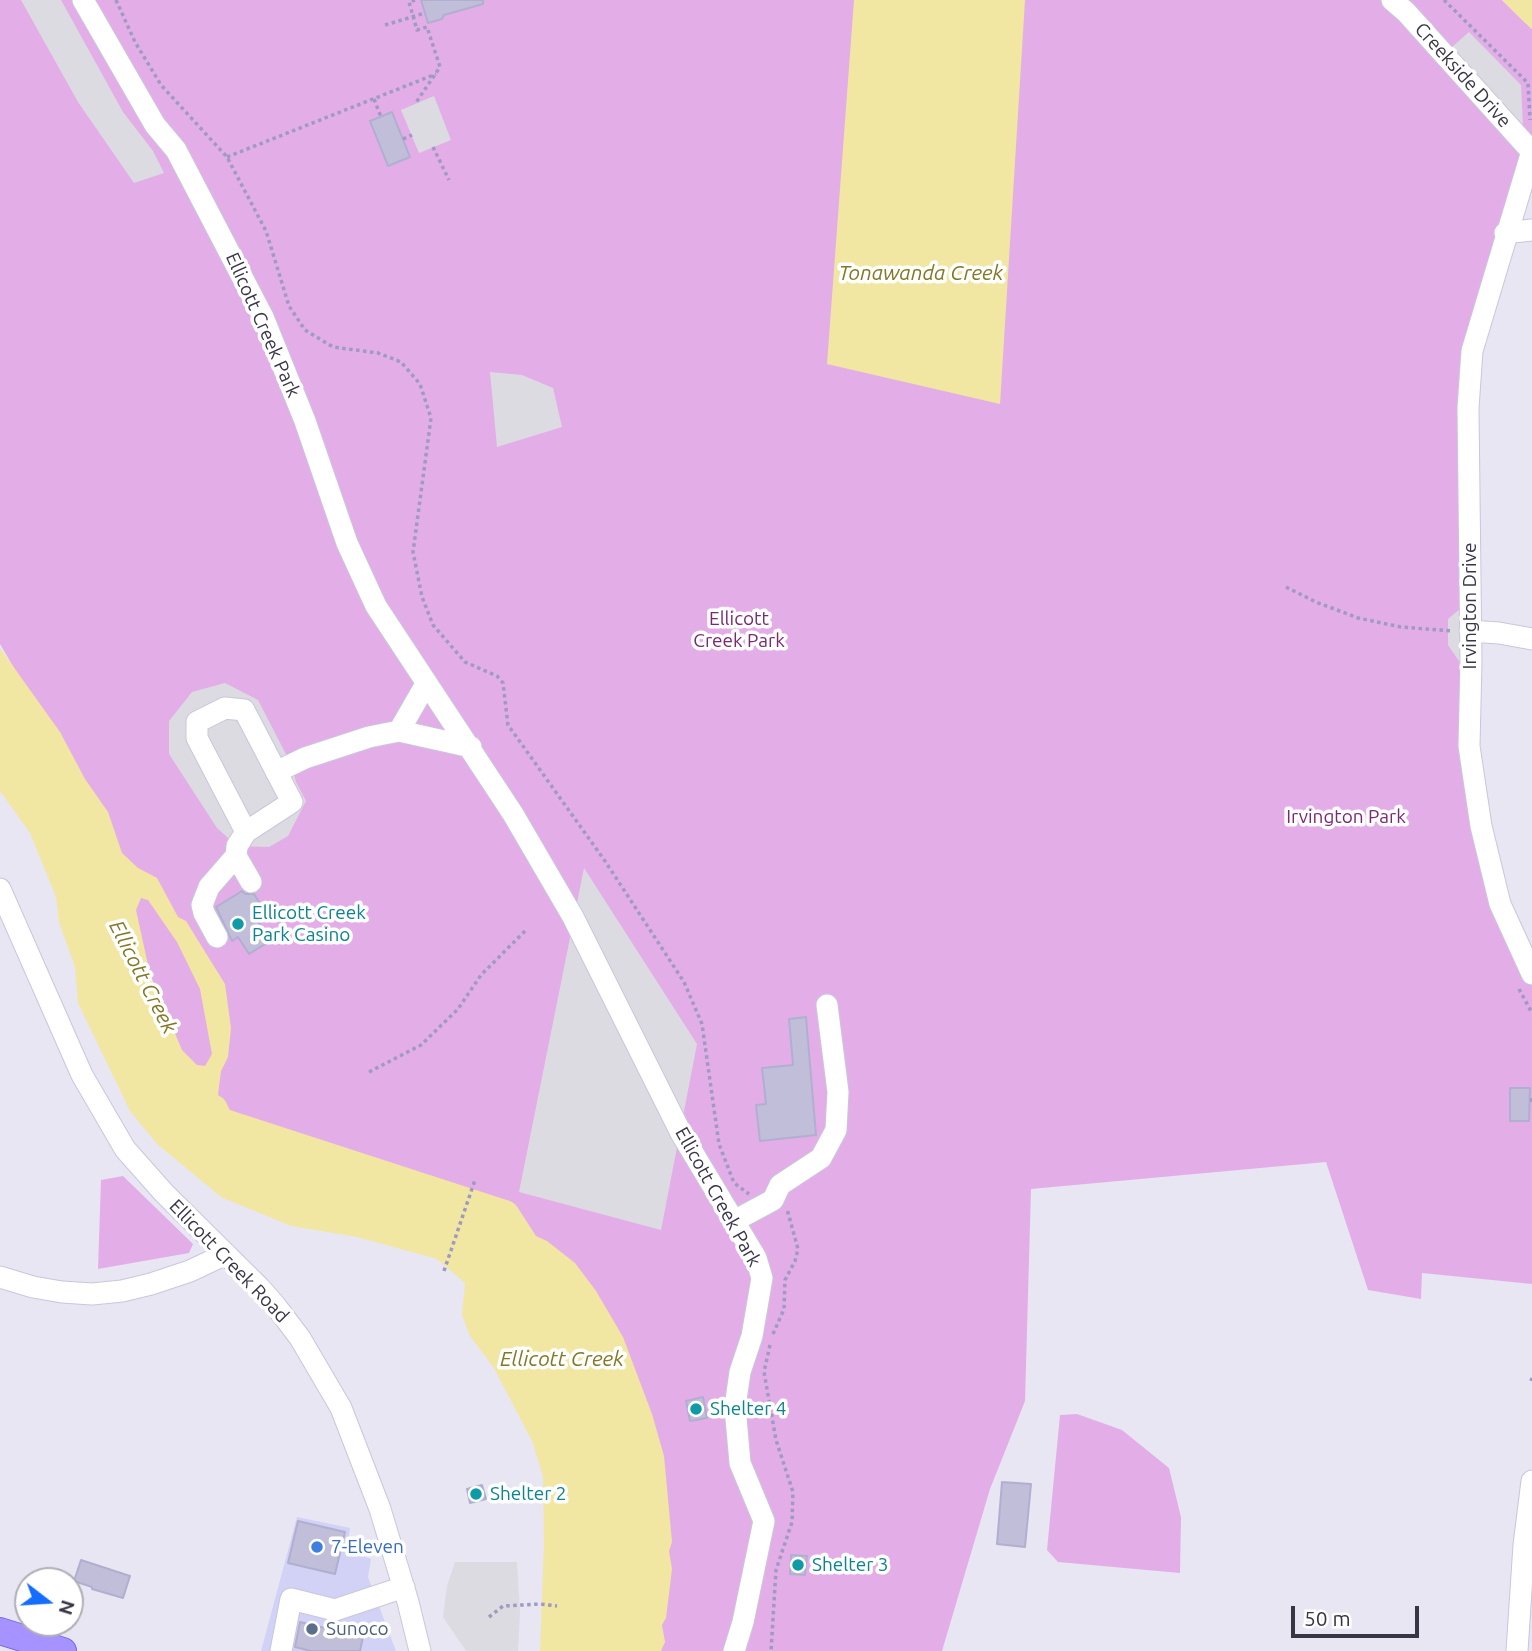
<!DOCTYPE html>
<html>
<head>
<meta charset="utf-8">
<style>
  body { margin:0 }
  #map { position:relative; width:1532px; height:1651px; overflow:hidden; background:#e8e6f3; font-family:Ubuntu,sans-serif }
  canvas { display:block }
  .north { position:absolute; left:14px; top:1567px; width:70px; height:70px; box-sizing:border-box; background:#fff; border:2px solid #afaeb5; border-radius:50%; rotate:107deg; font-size:19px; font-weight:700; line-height:28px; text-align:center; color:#373546 }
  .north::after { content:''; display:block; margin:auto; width:24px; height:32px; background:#146dfc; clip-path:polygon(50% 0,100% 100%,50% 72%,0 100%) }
  .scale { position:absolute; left:1291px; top:1606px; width:128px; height:32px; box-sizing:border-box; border:4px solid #373546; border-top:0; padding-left:9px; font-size:21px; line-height:24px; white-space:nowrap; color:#373546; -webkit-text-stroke:5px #fff; paint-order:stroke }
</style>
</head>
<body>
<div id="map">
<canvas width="1532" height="1651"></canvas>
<div class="north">N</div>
<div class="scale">50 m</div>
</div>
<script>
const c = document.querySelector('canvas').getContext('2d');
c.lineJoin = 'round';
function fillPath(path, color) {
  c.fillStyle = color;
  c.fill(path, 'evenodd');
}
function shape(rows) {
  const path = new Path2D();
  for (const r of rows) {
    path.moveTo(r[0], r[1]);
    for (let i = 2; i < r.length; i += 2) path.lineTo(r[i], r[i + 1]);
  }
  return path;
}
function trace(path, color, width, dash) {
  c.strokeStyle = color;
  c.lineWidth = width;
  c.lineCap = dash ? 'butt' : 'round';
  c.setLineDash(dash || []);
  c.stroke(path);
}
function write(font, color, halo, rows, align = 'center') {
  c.font = font + ' Ubuntu,sans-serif';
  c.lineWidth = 7;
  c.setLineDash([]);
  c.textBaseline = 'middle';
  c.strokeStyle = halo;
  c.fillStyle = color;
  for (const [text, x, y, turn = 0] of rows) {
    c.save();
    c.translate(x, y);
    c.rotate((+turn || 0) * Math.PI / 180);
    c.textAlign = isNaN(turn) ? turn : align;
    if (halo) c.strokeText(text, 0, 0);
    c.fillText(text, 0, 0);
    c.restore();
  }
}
const commercial = shape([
  [297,1517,350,1528,347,1551,371,1559,368,1577,396,1651,261,1651]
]);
const green = shape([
  [0,0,1502,0,1532,29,1532,152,1472,351,1481,826,1532,974,1532,1284,1422,1273,1421,1299,1368,1290,1326,1162,1031,1189,1025,1401,990,1489,942,1651,597,1651,622,1400,504,1216,218,1123,110,913,44,719,0,644],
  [123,1176,193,1244,189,1253,98,1269,101,1180],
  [1077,1414,1122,1430,1169,1468,1181,1517,1180,1573,1058,1562,1047,1550,1060,1415]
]);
const parking = shape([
  [21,0,61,0,123,112,153,151,164,173,134,183,78,102],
  [1469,32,1521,85,1523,127,1452,47],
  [434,96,451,140,419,153,401,110],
  [490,372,522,375,553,388,562,427,497,447],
  [1461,608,1461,664,1448,645,1448,619],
  [225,683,258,700,291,764,296,782,306,801,288,836,269,847,237,846,217,828,169,754,169,721,192,692],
  [584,868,697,1044,661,1230,519,1192],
  [455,1562,517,1562,520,1612,518,1651,466,1651,443,1617,447,1586]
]);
const water = shape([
  [854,0,1025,0,1000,404,827,364],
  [1502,0,1532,0,1532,29,1522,20],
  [0,648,60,732,85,779,108,812,122,853,138,868,157,878,178,917,186,921,225,984,231,1028,228,1057,221,1071,218,1094,223,1108,251,1138,280,1155,339,1171,355,1165,417,1183,547,1241,575,1263,596,1291,623,1337,652,1414,664,1456,672,1542,669,1551,672,1569,666,1618,662,1625,665,1642,661,1651,540,1651,544,1543,543,1476,532,1441,494,1368,470,1336,462,1315,465,1283,437,1259,357,1237,291,1226,221,1197,157,1144,130,1111,78,1003,75,967,59,922,56,897,30,833,0,791],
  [141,898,148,900,177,942,200,989,212,1054,205,1066,197,1065,182,1050,150,974,136,910]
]);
const river = shape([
  [212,1110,218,1123,504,1216,531,1258]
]);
const building = shape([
  [421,0,483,0,483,4,444,15,442,19,428,23,421,0],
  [392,112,410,157,388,166,370,121,392,112],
  [242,891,245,894,254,894,264,910,255,916,270,941,249,954,238,937,232,941,216,907,242,891],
  [806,1017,816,1135,760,1141,756,1105,766,1104,762,1068,793,1065,789,1019,806,1017],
  [1510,1088,1530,1088,1529,1121,1510,1121,1510,1088],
  [703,1397,707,1418,690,1421,686,1401,703,1397],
  [1002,1482,1031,1484,1025,1547,997,1544,1002,1482],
  [482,1485,486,1499,470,1503,467,1489,482,1485],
  [298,1521,345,1532,335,1574,288,1563,298,1521],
  [791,1555,807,1556,805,1575,790,1574,791,1555],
  [81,1560,130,1576,123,1598,92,1589,92,1587,74,1581,81,1560],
  [300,1622,363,1637,360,1651,311,1651,295,1647,300,1622]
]);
const path = shape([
  [116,0,135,42,161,85,227,157,266,231,289,306,305,330,333,347,378,353,401,362,420,384,431,418,413,552,422,597,433,625,465,662,497,676,503,683,508,725,605,861,684,982,702,1024,719,1144,734,1183,749,1194],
  [415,0,409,2,417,30,427,27,440,67,415,104],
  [1444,0,1528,83,1530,120],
  [385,25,425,13],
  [374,99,381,117],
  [403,139,412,135],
  [433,147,449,180],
  [227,157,436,74],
  [1286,587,1316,602,1358,618,1401,627,1452,631],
  [1519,989,1532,1013],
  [369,1072,421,1045,458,1009,481,975,525,931],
  [1530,1100,1532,1100],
  [444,1271,475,1180],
  [773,1334,784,1309,785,1280,795,1261,798,1249,787,1209],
  [770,1345,764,1372,776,1440,793,1492,792,1522,776,1570,771,1651],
  [1531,1381,1532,1378],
  [489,1617,503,1606,540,1604,557,1606]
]);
const minor = shape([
  [83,0,155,125,176,150,263,317,305,421,347,543,376,606,513,814,573,917,681,1133,756,1258,762,1278,752,1336,740,1372,735,1407,740,1463,764,1521,743,1622,734,1651],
  [1392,0,1406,12,1532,152],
  [1532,151,1472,351,1468,408,1471,662,1469,746,1481,826,1500,904,1532,974],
  [1505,233,1532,230],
  [1470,631,1499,633,1532,639],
  [399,731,426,684],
  [276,772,305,758,369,737,399,731,471,747],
  [236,856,251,882],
  [0,889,82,1075,125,1149,164,1193,260,1288,275,1305,300,1338,341,1408,380,1509,408,1602,420,1651],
  [217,937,204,913,202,905,209,887,236,856,237,846,246,832,292,802,244,710,225,708,197,722,197,738,246,832],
  [734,1221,773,1200,780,1185,821,1158,836,1130,838,1092,827,1005],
  [0,1277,33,1287,62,1292,92,1294,122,1291,151,1284,190,1271,226,1254],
  [281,1651,291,1599,335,1610,404,1587],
  [1517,1651,1524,1545,1532,1481]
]);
const major = shape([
  [0,1631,63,1651]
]);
const markers = [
  [238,924,7,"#0f9aa8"],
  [696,1409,7,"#0f9aa8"],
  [476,1494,7,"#0f9aa8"],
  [317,1547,7,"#3f7fe0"],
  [798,1565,7,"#0f9aa8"],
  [312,1629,7,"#5c6f8a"]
];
const streetNames = [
  ["Creekside Drive",1463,75,48],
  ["Ellicott Creek Park",263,325,66],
  ["Irvington Drive",1470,606,-90],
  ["Ellicott Creek Park",718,1197,61],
  ["Ellicott Creek Road",229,1261,46]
];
const parkNames = [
  ["Ellicott",739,619],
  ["Creek Park",739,641],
  ["Irvington Park",1346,817]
];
const cultureNames = [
  ["Ellicott Creek",252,913],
  ["Park Casino",252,935],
  ["Shelter 4",710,1409],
  ["Shelter 2",490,1494],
  ["Shelter 3",812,1565]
];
const shopNames = [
  ["7-Eleven",331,1547]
];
const serviceNames = [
  ["Sunoco",326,1629]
];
const waterNames = [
  ["Tonawanda Creek",921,273],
  ["Ellicott Creek",143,977,63],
  ["Ellicott Creek",562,1359]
];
fillPath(commercial, '#d2d1f6');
fillPath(green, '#e3aee8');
fillPath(parking, '#dcdbe1');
fillPath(water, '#f1e7a2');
trace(river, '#f1e7a2', 32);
fillPath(building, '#c0bed8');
trace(building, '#b1afd0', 2);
trace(minor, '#c9c6dd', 23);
trace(major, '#7863e5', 28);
trace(path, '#9e9ac1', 3.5, [3.5, 3.5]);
trace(minor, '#fff', 21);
trace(major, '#a793ff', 26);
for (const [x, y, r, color] of markers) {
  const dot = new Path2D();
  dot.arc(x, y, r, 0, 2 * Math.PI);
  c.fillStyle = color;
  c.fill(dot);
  trace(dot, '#fff', 2.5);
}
write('19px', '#373546', '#fff', streetNames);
write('19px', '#792871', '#fff', parkNames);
write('19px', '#0d838f', '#fff', cultureNames, 'left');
write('19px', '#366cbe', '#fff', shopNames, 'left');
write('19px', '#4e5e75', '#fff', serviceNames, 'left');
write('italic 21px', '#827825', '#fff', waterNames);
</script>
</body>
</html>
